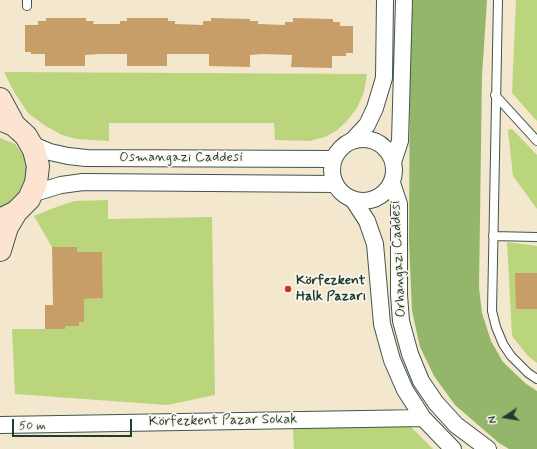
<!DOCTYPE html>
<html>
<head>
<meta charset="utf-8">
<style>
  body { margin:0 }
  #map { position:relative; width:537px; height:449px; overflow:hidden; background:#f3e7ce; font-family:Mynerve,sans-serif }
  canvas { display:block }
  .north { position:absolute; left:485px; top:397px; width:40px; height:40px; -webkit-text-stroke:3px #fbf7ec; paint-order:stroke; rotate:258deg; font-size:11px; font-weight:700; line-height:16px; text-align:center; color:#1f3d34 }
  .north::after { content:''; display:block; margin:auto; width:14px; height:18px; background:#1f3d34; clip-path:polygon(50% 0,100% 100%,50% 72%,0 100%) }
  .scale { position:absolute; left:12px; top:419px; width:120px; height:18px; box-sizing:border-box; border:2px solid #1f3d34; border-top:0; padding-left:5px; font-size:12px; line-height:14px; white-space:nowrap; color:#1f3d34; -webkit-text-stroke:3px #fbf7ec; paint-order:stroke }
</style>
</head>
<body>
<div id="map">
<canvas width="537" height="449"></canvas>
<div class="north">N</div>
<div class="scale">50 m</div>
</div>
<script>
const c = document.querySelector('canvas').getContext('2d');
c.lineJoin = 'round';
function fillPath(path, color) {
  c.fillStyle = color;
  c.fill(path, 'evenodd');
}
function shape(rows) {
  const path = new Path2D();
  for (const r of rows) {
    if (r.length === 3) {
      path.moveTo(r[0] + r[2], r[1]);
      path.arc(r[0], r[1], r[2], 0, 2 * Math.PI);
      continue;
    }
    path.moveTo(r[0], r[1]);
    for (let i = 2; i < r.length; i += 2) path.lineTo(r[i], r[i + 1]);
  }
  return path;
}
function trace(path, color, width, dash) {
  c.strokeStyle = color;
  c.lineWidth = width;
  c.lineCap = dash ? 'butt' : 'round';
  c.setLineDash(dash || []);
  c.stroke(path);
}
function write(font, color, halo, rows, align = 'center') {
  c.font = font + ' Mynerve,sans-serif';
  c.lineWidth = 3.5;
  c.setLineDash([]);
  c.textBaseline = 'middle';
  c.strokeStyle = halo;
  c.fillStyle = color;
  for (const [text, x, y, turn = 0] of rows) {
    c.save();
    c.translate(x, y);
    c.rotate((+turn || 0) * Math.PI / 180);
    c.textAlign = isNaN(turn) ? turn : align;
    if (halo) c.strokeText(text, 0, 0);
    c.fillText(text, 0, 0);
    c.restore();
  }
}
const green = shape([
  [516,0,537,0,537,121,512,93],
  [4,72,367,74,364,92,357,108,347,121,336,131,325,137,309,141,275,140,274,123,109,123,109,141,77,139,62,135,44,125,28,113,14,92],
  [512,129,537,155,537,209,513,176,508,130],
  [0,138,15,144,23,155,27,169,26,183,19,195,8,204,0,207],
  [108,200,108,219,212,217,215,395,167,405,15,394,12,329,65,329,65,326,79,326,79,322,84,322,84,305,69,305,69,299,103,298,102,252,77,252,77,247,52,247,34,216,59,206,75,201],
  [507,242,537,246,537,363,528,356,512,336],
  [408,424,433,449,294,449,293,429]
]);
const forest = shape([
  [413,0,487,0,482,76,479,288,482,313,491,341,503,362,525,383,537,391,537,449,509,449,499,443,455,405,434,376,420,347,412,311,409,241,410,41]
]);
const building = shape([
  [46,18,86,18,86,21,94,21,93,24,120,24,120,21,127,21,127,18,168,18,168,21,175,21,175,24,203,25,203,21,211,21,211,18,250,19,250,21,258,21,258,24,285,25,285,22,293,22,293,18,333,19,333,22,340,22,340,26,353,26,353,53,346,53,346,56,332,56,332,68,291,67,292,55,264,54,250,55,250,67,209,66,209,54,167,54,167,66,127,66,127,54,100,54,85,55,85,66,45,66,45,54,31,54,31,52,25,52,25,25,38,25,38,21,46,21],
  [52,247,77,247,77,252,102,252,103,298,84,299,84,322,79,322,79,326,65,326,65,329,45,329,45,305,53,305],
  [515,273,537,273,537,309,516,309]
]);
const lane = shape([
  [498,0,492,311,496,327,503,344,511,356,528,373,537,379],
  [27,6,27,0],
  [495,95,537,141],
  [493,236,537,237]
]);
const street = shape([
  [363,170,31],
  [353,140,367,125,375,108,384,78,385,0],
  [31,144,50,152,68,156,86,158,334,159],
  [393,162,400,141,404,0],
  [392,183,399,204,399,295,401,321,410,354,421,381,436,403,456,425,488,449],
  [31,194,61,185,83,182,335,184],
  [354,201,367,221,375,244,382,324,392,360,405,390,423,418,453,449],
  [0,425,423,418]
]);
const secondary = shape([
  [0,99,14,125],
  [0,119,14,125,26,136,34,150,38,166,36,183,29,199,16,212,0,220],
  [0,250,7,227,16,212]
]);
const markers = [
  [288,289,4,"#c8321e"]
];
const streetNames = [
  ["Osmangazi Caddesi",181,158],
  ["Orhangazi Caddesi",399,259,-93],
  ["Körfezkent Pazar Sokak",223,421,-1]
];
const poiNames = [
  ["Körfezkent",296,281],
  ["Halk Pazarı",296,297]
];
fillPath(green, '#bad57b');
fillPath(forest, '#93b66b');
fillPath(building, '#c79d68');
trace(lane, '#3f564b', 10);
trace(street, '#3f564b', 18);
trace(secondary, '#3f564b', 24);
trace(lane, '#fff', 8);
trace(street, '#fff', 16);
trace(secondary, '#fde4d1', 22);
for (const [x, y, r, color] of markers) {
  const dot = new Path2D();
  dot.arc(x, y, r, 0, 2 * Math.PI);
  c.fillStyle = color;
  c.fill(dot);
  trace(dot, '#fbf7ec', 1.5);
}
write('14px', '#1f3d34', '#fbf7ec', streetNames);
write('bold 14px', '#1f3d34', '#fbf7ec', poiNames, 'left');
</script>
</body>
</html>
